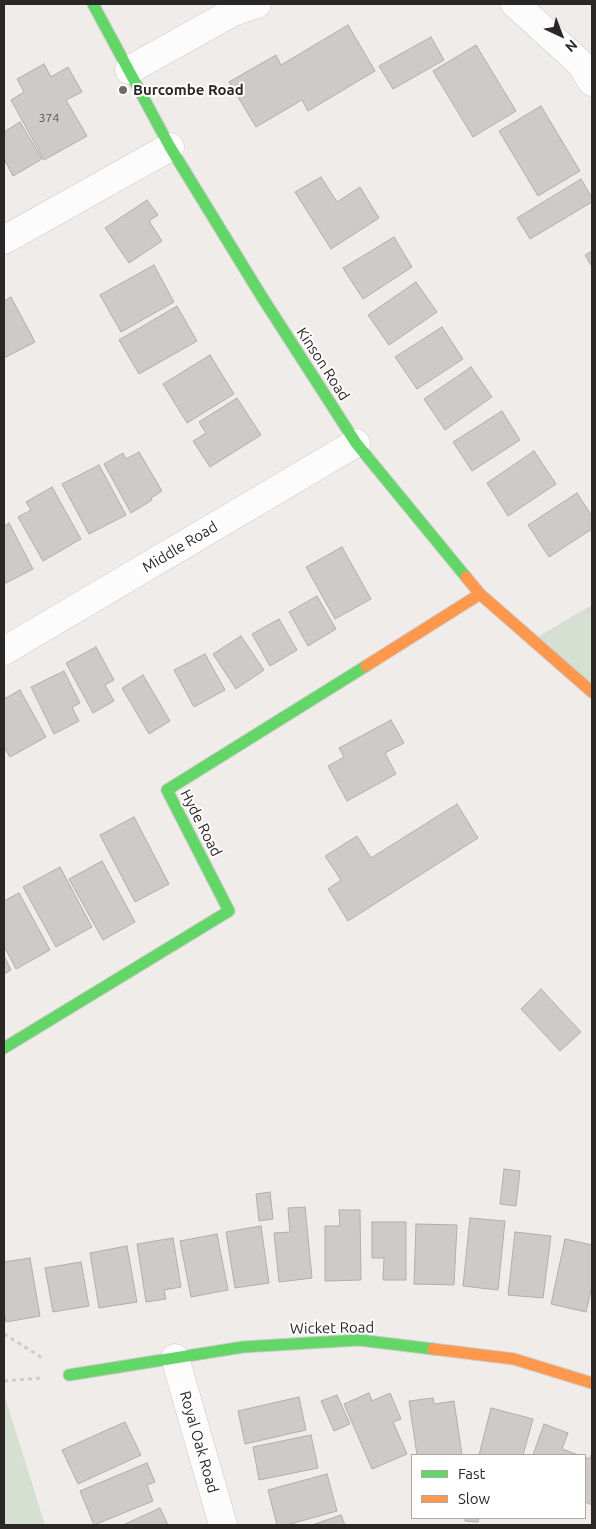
<!DOCTYPE html>
<html>
<head>
<meta charset="utf-8">
<style>
  body { margin:0 }
  #map { position:relative; width:596px; height:1529px; overflow:hidden; background:#f0ecea; font-family:Ubuntu,sans-serif }
  canvas { display:block }
  .frame { position:absolute; inset:0; border:5px solid #2a2726; pointer-events:none }
  .legend { position:absolute; left:411px; top:1454px; width:175px; height:65px; box-sizing:border-box; background:#fff; border:1px solid #aaa9a8; margin:0; padding:6px 9px; list-style:none; font-size:15px; color:#2a2726 }
  .legend li { display:flex; align-items:center; gap:10px; height:25px }
  .legend b { width:25px; border:1px solid #aaa9a8 }
  .north { position:absolute; left:536px; top:10px; width:50px; height:50px; -webkit-text-stroke:4px #fff; paint-order:stroke; rotate:137deg; font-size:14px; font-weight:700; line-height:20px; text-align:center; color:#2a2726 }
  .north::after { content:''; display:block; margin:auto; width:18px; height:22px; background:#2a2726; clip-path:polygon(50% 0,100% 100%,50% 72%,0 100%) }
</style>
</head>
<body>
<div id="map">
<canvas width="596" height="1529"></canvas>
<div class="frame"></div>
<ul class="legend">
<li><b style="height:6px;background:#63d668"></b>Fast</li>
<li><b style="height:6px;background:#ff974d"></b>Slow</li>
</ul>
<div class="north">N</div>
</div>
<script>
const c = document.querySelector('canvas').getContext('2d');
c.lineJoin = 'round';
function fillPath(path, color) {
  c.fillStyle = color;
  c.fill(path, 'evenodd');
}
function shape(rows) {
  const path = new Path2D();
  for (const r of rows) {
    path.moveTo(r[0], r[1]);
    for (let i = 2; i < r.length; i += 2) path.lineTo(r[i], r[i + 1]);
  }
  return path;
}
function trace(path, color, width, dash) {
  c.strokeStyle = color;
  c.lineWidth = width;
  c.lineCap = dash ? 'butt' : 'round';
  c.setLineDash(dash || []);
  c.stroke(path);
}
function write(font, color, halo, rows, align = 'center') {
  c.font = font + ' Ubuntu,sans-serif';
  c.lineWidth = 4;
  c.setLineDash([]);
  c.textBaseline = 'middle';
  c.strokeStyle = halo;
  c.fillStyle = color;
  for (const [text, x, y, turn = 0] of rows) {
    c.save();
    c.translate(x, y);
    c.rotate((+turn || 0) * Math.PI / 180);
    c.textAlign = isNaN(turn) ? turn : align;
    if (halo) c.strokeText(text, 0, 0);
    c.fillText(text, 0, 0);
    c.restore();
  }
}
const green = shape([
  [592,605,592,692,532,640],
  [4,1394,41,1512,45,1525,4,1525]
]);
const building = shape([
  [348,25,375,71,308,111,302,100,256,127,229,82,276,55,281,65,348,25],
  [431,37,444,60,393,89,379,66,431,37],
  [476,45,516,111,473,137,433,71,476,45],
  [44,64,51,77,68,67,82,92,66,100,87,136,44,160,11,100,24,92,17,79,44,64],
  [541,106,580,171,538,196,499,131,541,106],
  [20,122,42,159,13,176,4,159,4,132,20,122],
  [321,177,337,202,360,187,379,218,331,249,295,192,321,177],
  [581,179,592,198,592,202,530,239,517,218,581,179],
  [147,200,158,215,149,221,162,241,129,263,105,228,147,200],
  [394,237,412,267,363,299,343,268,394,237],
  [592,251,592,267,585,255,592,251],
  [154,265,174,302,121,332,100,295,154,265],
  [416,282,437,312,389,345,368,315,416,282],
  [11,297,35,342,4,358,4,301,11,297],
  [177,306,197,341,139,374,119,340,177,306],
  [442,327,463,359,417,389,395,357,442,327],
  [210,355,234,394,187,423,163,384,210,355],
  [471,367,492,397,445,430,424,399,471,367],
  [237,398,261,435,210,467,193,441,206,433,199,422,237,398],
  [502,411,520,440,472,471,453,442,502,411],
  [534,451,556,484,508,516,487,483,534,451],
  [139,452,162,491,151,498,152,500,131,513,104,464,123,453,126,459,139,452],
  [99,465,126,515,89,534,62,484,99,465],
  [52,487,81,539,43,561,18,517,31,510,26,502,52,487],
  [577,493,592,516,592,529,549,557,528,525,577,493],
  [9,523,33,569,4,584,4,526,9,523],
  [342,547,371,599,335,619,306,567,342,547],
  [317,596,336,629,308,646,289,612,317,596],
  [279,619,297,650,270,666,252,634,279,619],
  [241,636,264,670,236,689,213,654,241,636],
  [96,647,114,680,105,685,114,701,93,713,66,663,96,647],
  [205,654,225,690,194,707,174,670,205,654],
  [64,671,80,703,72,707,79,721,54,734,31,687,64,671],
  [143,675,170,721,149,734,122,688,143,675],
  [20,690,46,737,10,757,4,747,4,699,20,690],
  [391,720,404,743,385,753,396,774,347,801,328,766,344,757,339,748,391,720],
  [457,804,478,838,348,921,328,889,341,880,325,856,357,836,371,858,457,804],
  [134,817,169,884,135,902,100,835,134,817],
  [102,861,135,922,103,940,69,879,102,861],
  [60,867,92,927,56,947,23,887,60,867],
  [19,893,50,950,16,969,4,946,4,901,19,893],
  [4,956,11,970,4,974,4,956],
  [541,989,581,1032,560,1051,521,1009,541,989],
  [504,1169,520,1171,516,1206,500,1204,504,1169],
  [270,1192,273,1219,259,1221,256,1194,270,1192],
  [305,1207,312,1278,279,1282,274,1233,290,1232,288,1208,305,1207],
  [339,1210,360,1210,361,1280,325,1281,325,1226,340,1226,339,1210],
  [470,1218,505,1221,498,1290,463,1286,470,1218],
  [372,1222,406,1222,406,1280,383,1280,384,1258,372,1258,372,1222],
  [416,1224,457,1225,454,1285,414,1284,416,1224],
  [261,1226,269,1283,235,1288,226,1232,261,1226],
  [515,1232,551,1236,543,1298,508,1295,515,1232],
  [217,1234,228,1290,191,1297,180,1241,217,1234],
  [173,1238,181,1287,164,1290,166,1299,146,1302,137,1244,173,1238],
  [565,1239,592,1245,592,1285,586,1312,551,1304,565,1239],
  [127,1246,137,1302,99,1308,90,1253,127,1246],
  [30,1258,40,1316,6,1322,4,1311,4,1262,30,1258],
  [81,1262,89,1306,53,1312,45,1268,81,1262],
  [369,1393,372,1401,390,1393,401,1419,393,1422,407,1454,372,1469,344,1404,369,1393],
  [337,1395,350,1424,334,1431,321,1401,337,1395],
  [299,1397,306,1430,245,1444,238,1411,299,1397],
  [433,1398,434,1404,454,1401,462,1455,417,1455,409,1401,433,1398],
  [491,1408,533,1419,523,1455,479,1455,491,1408],
  [125,1422,141,1455,78,1484,62,1450,125,1422],
  [544,1424,568,1433,562,1449,579,1455,533,1455,544,1424],
  [311,1435,318,1468,259,1480,253,1447,311,1435],
  [592,1452,592,1505,585,1502,585,1457,590,1459,592,1452],
  [147,1463,155,1482,147,1485,153,1501,94,1525,80,1491,147,1463],
  [327,1474,337,1511,287,1525,277,1525,268,1490,327,1474],
  [160,1508,168,1525,123,1525,160,1508],
  [341,1515,345,1525,312,1525,341,1515],
  [465,1518,479,1518,478,1522,465,1521,465,1518]
]);
const path = shape([
  [4,1334,44,1359],
  [4,1381,41,1378]
]);
const street = shape([
  [515,4,580,63,592,82],
  [129,70,233,12,257,4],
  [4,240,170,147],
  [4,651,356,443],
  [175,1358,223,1525]
]);
const fast = shape([
  [93,4,170,147,262,297,356,443,466,577],
  [4,1048,229,911,167,790,366,666],
  [69,1375,243,1347,359,1340,433,1349]
]);
const slow = shape([
  [466,577,480,594,592,692],
  [366,666,480,594],
  [433,1349,514,1359,592,1383]
]);
const markers = [
  [123,90,5,"#6f6c6b"]
];
const numberNames = [
  ["374",49,118]
];
const poiNames = [
  ["Burcombe Road",133,90]
];
const streetNames = [
  ["Kinson Road",323,364,57],
  ["Middle Road",180,547,-31],
  ["Hyde Road",201,823,63],
  ["Wicket Road",332,1328,-1],
  ["Royal Oak Road",199,1442,74]
];
fillPath(green, '#d5e0d3');
fillPath(building, '#cdcac8');
trace(building, '#b0adac', 1);
trace(street, '#cdcac8', 29);
trace(fast, '#cdcac8', 13);
trace(slow, '#cdcac8', 13);
trace(path, '#ceccca', 3, [4, 4]);
trace(street, '#fdfcfc', 28);
trace(fast, '#63d668', 11);
trace(slow, '#ff974d', 11);
for (const [x, y, r, color] of markers) {
  const dot = new Path2D();
  dot.arc(x, y, r, 0, 2 * Math.PI);
  c.fillStyle = color;
  c.fill(dot);
  trace(dot, '#fff', 2);
}
write('12px', '#53504e', null, numberNames);
write('bold 15px', '#2a2726', '#fff', poiNames, 'left');
write('15px', '#2a2726', '#fff', streetNames);
</script>
</body>
</html>
